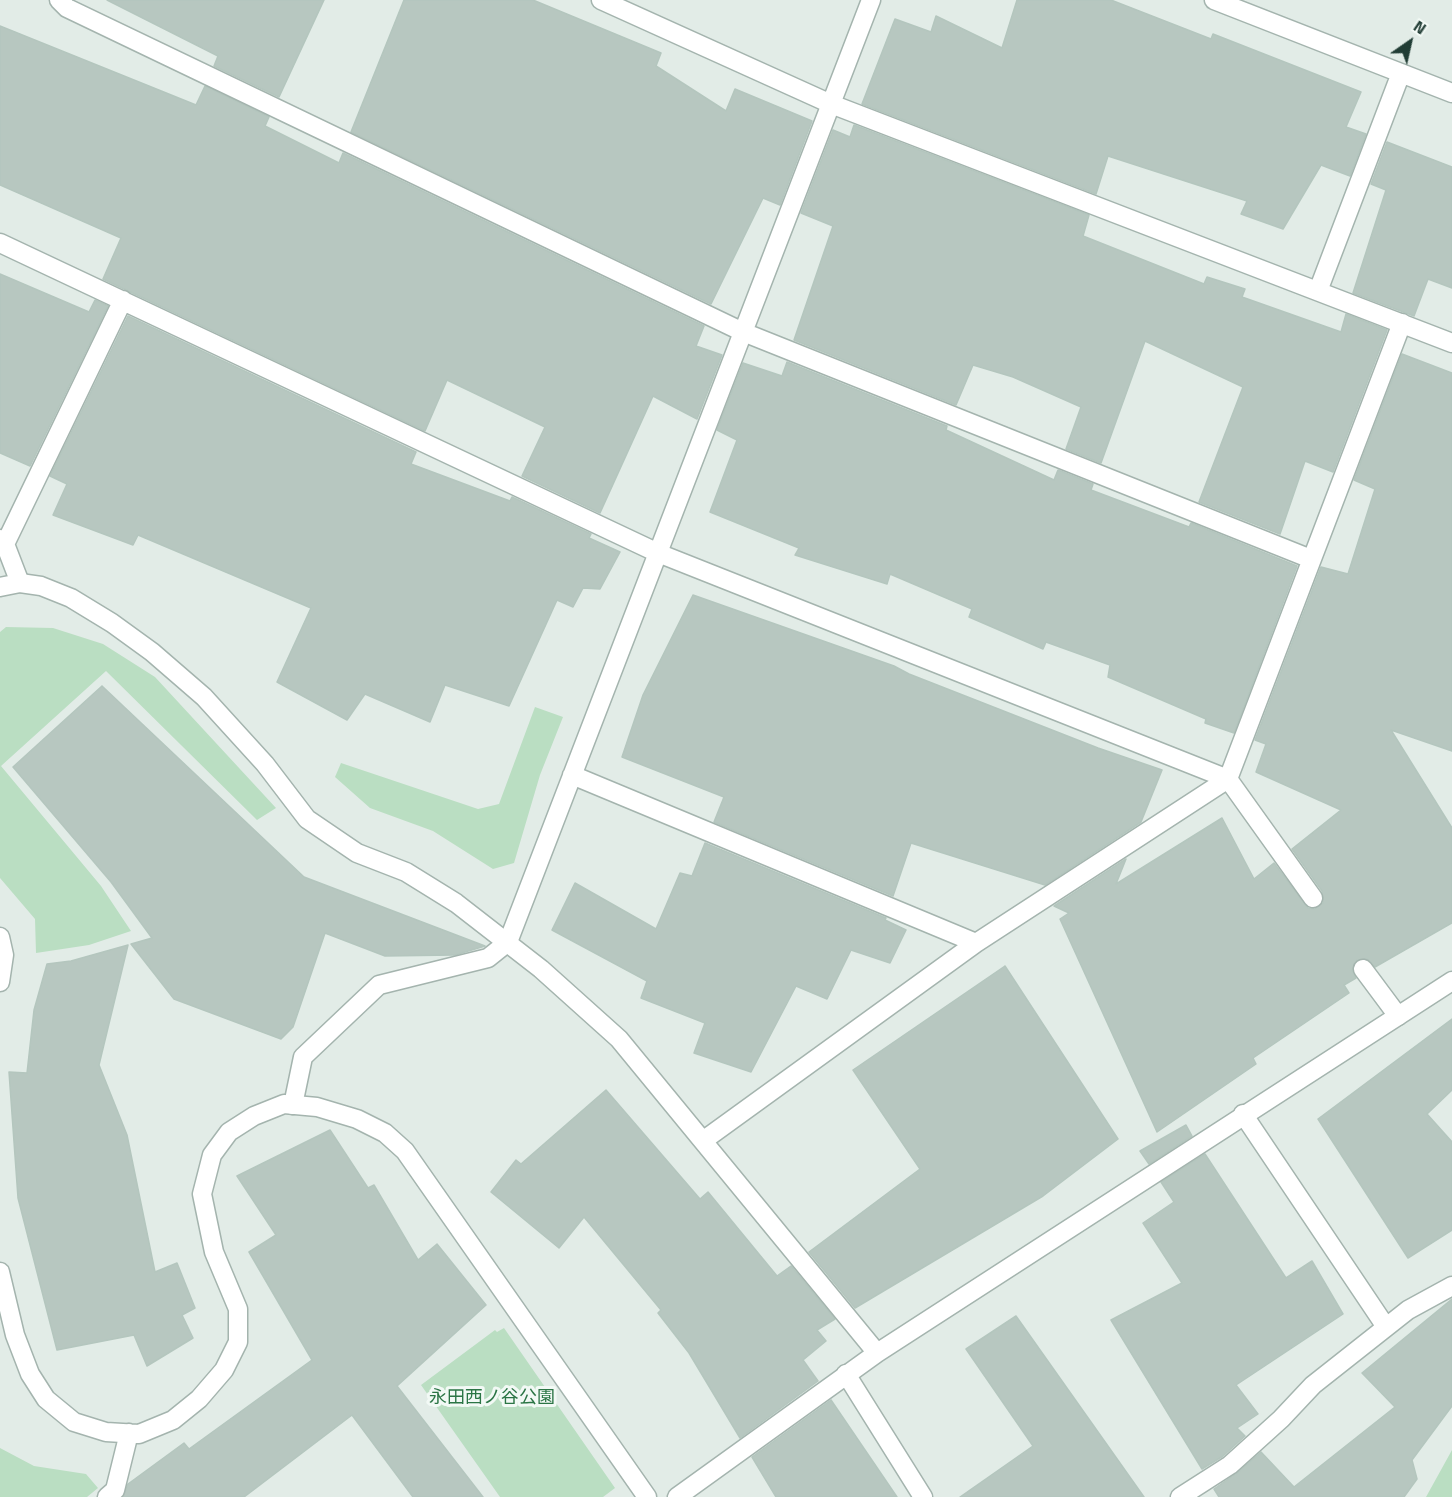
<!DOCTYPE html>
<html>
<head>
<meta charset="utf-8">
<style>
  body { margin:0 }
  #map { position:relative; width:1452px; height:1497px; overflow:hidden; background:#e2ece7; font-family:"Titillium Web",sans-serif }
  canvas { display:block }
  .north { position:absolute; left:1380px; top:12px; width:60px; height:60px; -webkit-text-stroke:4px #f2f9f5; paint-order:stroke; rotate:34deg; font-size:16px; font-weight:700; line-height:24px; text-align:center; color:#213d35 }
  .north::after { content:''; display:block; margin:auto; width:21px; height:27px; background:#213d35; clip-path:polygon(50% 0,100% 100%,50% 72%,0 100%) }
</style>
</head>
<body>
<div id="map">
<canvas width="1452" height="1497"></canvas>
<div class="north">N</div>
</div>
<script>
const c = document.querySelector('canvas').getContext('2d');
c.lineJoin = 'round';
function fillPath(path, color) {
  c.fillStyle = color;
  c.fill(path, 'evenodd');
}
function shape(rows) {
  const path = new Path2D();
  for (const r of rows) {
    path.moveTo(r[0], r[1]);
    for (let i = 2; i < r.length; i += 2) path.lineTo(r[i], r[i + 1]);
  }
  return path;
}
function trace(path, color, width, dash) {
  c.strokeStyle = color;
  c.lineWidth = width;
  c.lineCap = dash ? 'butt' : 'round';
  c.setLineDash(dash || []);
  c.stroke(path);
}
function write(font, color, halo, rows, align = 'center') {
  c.font = font + ' "Titillium Web","Noto Sans JP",sans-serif';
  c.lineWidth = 6;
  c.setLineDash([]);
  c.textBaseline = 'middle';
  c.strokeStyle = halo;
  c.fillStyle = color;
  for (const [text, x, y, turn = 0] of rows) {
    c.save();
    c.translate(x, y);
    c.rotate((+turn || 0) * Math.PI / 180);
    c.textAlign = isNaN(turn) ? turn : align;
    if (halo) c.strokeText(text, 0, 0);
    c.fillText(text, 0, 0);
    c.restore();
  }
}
const green = shape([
  [6,627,53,628,103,644,155,677,276,808,257,820,106,671,1,766,101,886,131,931,89,945,36,953,35,919,0,878,0,632],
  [535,707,563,717,540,775,514,863,493,869,433,831,370,808,335,777,341,763,478,809,499,804],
  [504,1328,615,1488,603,1497,500,1497,421,1385,495,1330,497,1332],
  [0,1448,34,1466,86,1474,98,1488,87,1497,0,1497],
  [1452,1450,1452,1497,1426,1497]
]);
const building = shape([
  [107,0,324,0,279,97,214,66,218,56,107,0],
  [404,0,533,0,661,53,656,66,726,111,735,89,812,121,780,205,763,198,711,304,351,132,404,0],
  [1017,0,1111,0,1211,39,1213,34,1361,92,1346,127,1366,134,1350,176,1321,165,1283,229,1241,214,1247,201,1108,156,1096,194,862,104,895,19,931,32,936,16,1002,48,1017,0],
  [0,26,196,105,205,86,269,117,265,126,339,163,343,153,704,326,696,346,722,355,697,419,653,396,600,513,522,476,545,427,447,380,425,431,103,279,121,238,0,185,0,26],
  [854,125,1089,215,1083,236,1204,284,1207,277,1245,289,1242,297,1341,332,1346,314,1387,330,1333,472,1305,461,1280,534,1199,502,1243,387,1145,341,1101,463,1066,449,1081,407,1013,377,973,365,956,405,794,340,833,226,801,213,833,130,850,137,854,125],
  [1387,142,1452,167,1452,288,1428,279,1414,316,1353,293,1386,190,1371,184,1387,142],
  [0,274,89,312,95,300,108,306,30,466,0,453,0,274],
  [128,316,416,452,411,464,510,501,512,497,591,534,589,538,620,552,600,589,583,588,573,607,557,600,509,706,445,685,430,722,365,694,347,720,277,682,311,608,138,535,133,545,53,515,67,484,50,476,128,316],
  [1402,354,1452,373,1452,751,1391,730,1452,828,1452,923,1375,967,1367,959,1357,960,1352,970,1356,978,1344,985,1349,993,1253,1058,1256,1064,1157,1132,1060,919,1069,913,1054,906,1126,859,1116,884,1222,818,1254,879,1274,863,1308,908,1315,909,1323,903,1322,891,1292,849,1341,810,1256,772,1266,744,1255,740,1321,567,1348,574,1375,489,1354,480,1402,354],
  [787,362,947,426,946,430,1054,480,1058,470,1093,484,1091,490,1189,527,1191,523,1297,566,1234,733,1205,723,1206,719,1108,677,1110,665,1046,642,1043,649,969,617,972,609,890,574,887,584,795,555,799,548,710,512,737,440,717,430,743,363,782,376,787,362],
  [693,595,894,666,909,674,1098,748,1162,770,1141,822,1045,885,911,843,893,896,714,822,724,797,622,757,643,695,693,595],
  [102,686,304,877,485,946,455,955,385,956,325,933,293,1027,281,1039,174,999,131,944,152,938,111,882,13,767,102,686],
  [705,843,886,918,885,920,906,930,890,963,851,950,827,999,796,986,751,1072,694,1053,705,1023,641,998,647,981,552,930,575,883,656,929,680,873,692,876,705,843],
  [128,945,99,1065,127,1135,155,1272,177,1263,195,1308,182,1315,193,1338,147,1366,134,1335,57,1350,18,1198,9,1072,27,1073,34,1010,47,964,71,961,128,945],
  [1005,966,1118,1139,1043,1196,855,1308,809,1252,920,1169,853,1070,1005,966],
  [1452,1019,1452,1090,1427,1114,1452,1142,1452,1230,1408,1258,1318,1119,1452,1019],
  [606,1090,700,1199,708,1192,777,1276,791,1266,835,1319,817,1330,826,1341,803,1360,818,1381,740,1438,689,1353,658,1313,661,1310,584,1217,559,1248,491,1192,516,1160,521,1164,606,1090],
  [1186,1125,1192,1136,1149,1164,1140,1151,1186,1125],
  [330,1130,368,1188,374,1185,418,1260,437,1244,486,1305,397,1386,483,1497,413,1497,352,1415,244,1497,123,1497,128,1484,184,1443,189,1449,312,1360,249,1252,276,1235,237,1176,330,1130],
  [1205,1154,1286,1278,1312,1261,1343,1314,1236,1385,1258,1414,1237,1428,1245,1436,1223,1456,1202,1469,1111,1320,1182,1283,1143,1223,1174,1202,1161,1182,1205,1154],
  [1452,1299,1452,1406,1412,1460,1417,1479,1404,1497,1219,1497,1214,1489,1237,1473,1261,1452,1294,1487,1395,1407,1362,1373,1452,1299],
  [1016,1316,1144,1497,960,1497,1033,1446,966,1349,1016,1316],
  [831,1400,897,1497,776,1497,752,1457,831,1400]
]);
const service = shape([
  [293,1105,303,1057,379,985,488,958,508,942]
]);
const minor = shape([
  [59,0,67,8,743,332,1311,559],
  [601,0,831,104,1452,343],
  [1214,0,1452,93],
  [0,243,658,553,1228,779,1313,898],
  [1318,291,1401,73],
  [0,539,5,544,20,583],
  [5,544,123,300],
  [572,775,976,943],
  [0,937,4,955,0,982],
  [508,942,871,0],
  [1363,969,1398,1016],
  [1243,1114,1386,1327],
  [704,1140,976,943,1228,779,1402,323],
  [0,1272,15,1335,30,1374,46,1399,74,1422,106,1432,139,1434,173,1420,199,1399,224,1370,238,1342,238,1309,214,1252,202,1194,212,1155,229,1132,254,1116,284,1104,317,1107,357,1119,385,1133,405,1151,647,1497],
  [846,1374,923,1497],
  [107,1497,115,1490,129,1433],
  [1180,1497,1230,1465,1281,1419,1313,1385,1408,1310,1452,1286]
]);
const tertiary = shape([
  [0,587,20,583,41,586,71,598,112,623,152,652,204,697,265,764,307,819,357,853,406,872,456,903,541,969,619,1039,877,1353],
  [677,1497,877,1353,1452,981]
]);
const parkNames = [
  ["永田西ノ谷公園",492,1399]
];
fillPath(green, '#badec2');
fillPath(building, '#b7c7c0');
trace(building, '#b4c6be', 1.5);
trace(service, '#a4b4ae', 21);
trace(minor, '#a4b4ae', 21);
trace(tertiary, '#a4b4ae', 21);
trace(service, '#fff', 18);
trace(minor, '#fff', 18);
trace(tertiary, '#fff', 18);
write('18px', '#2b7545', '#f2f9f5', parkNames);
</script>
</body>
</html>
